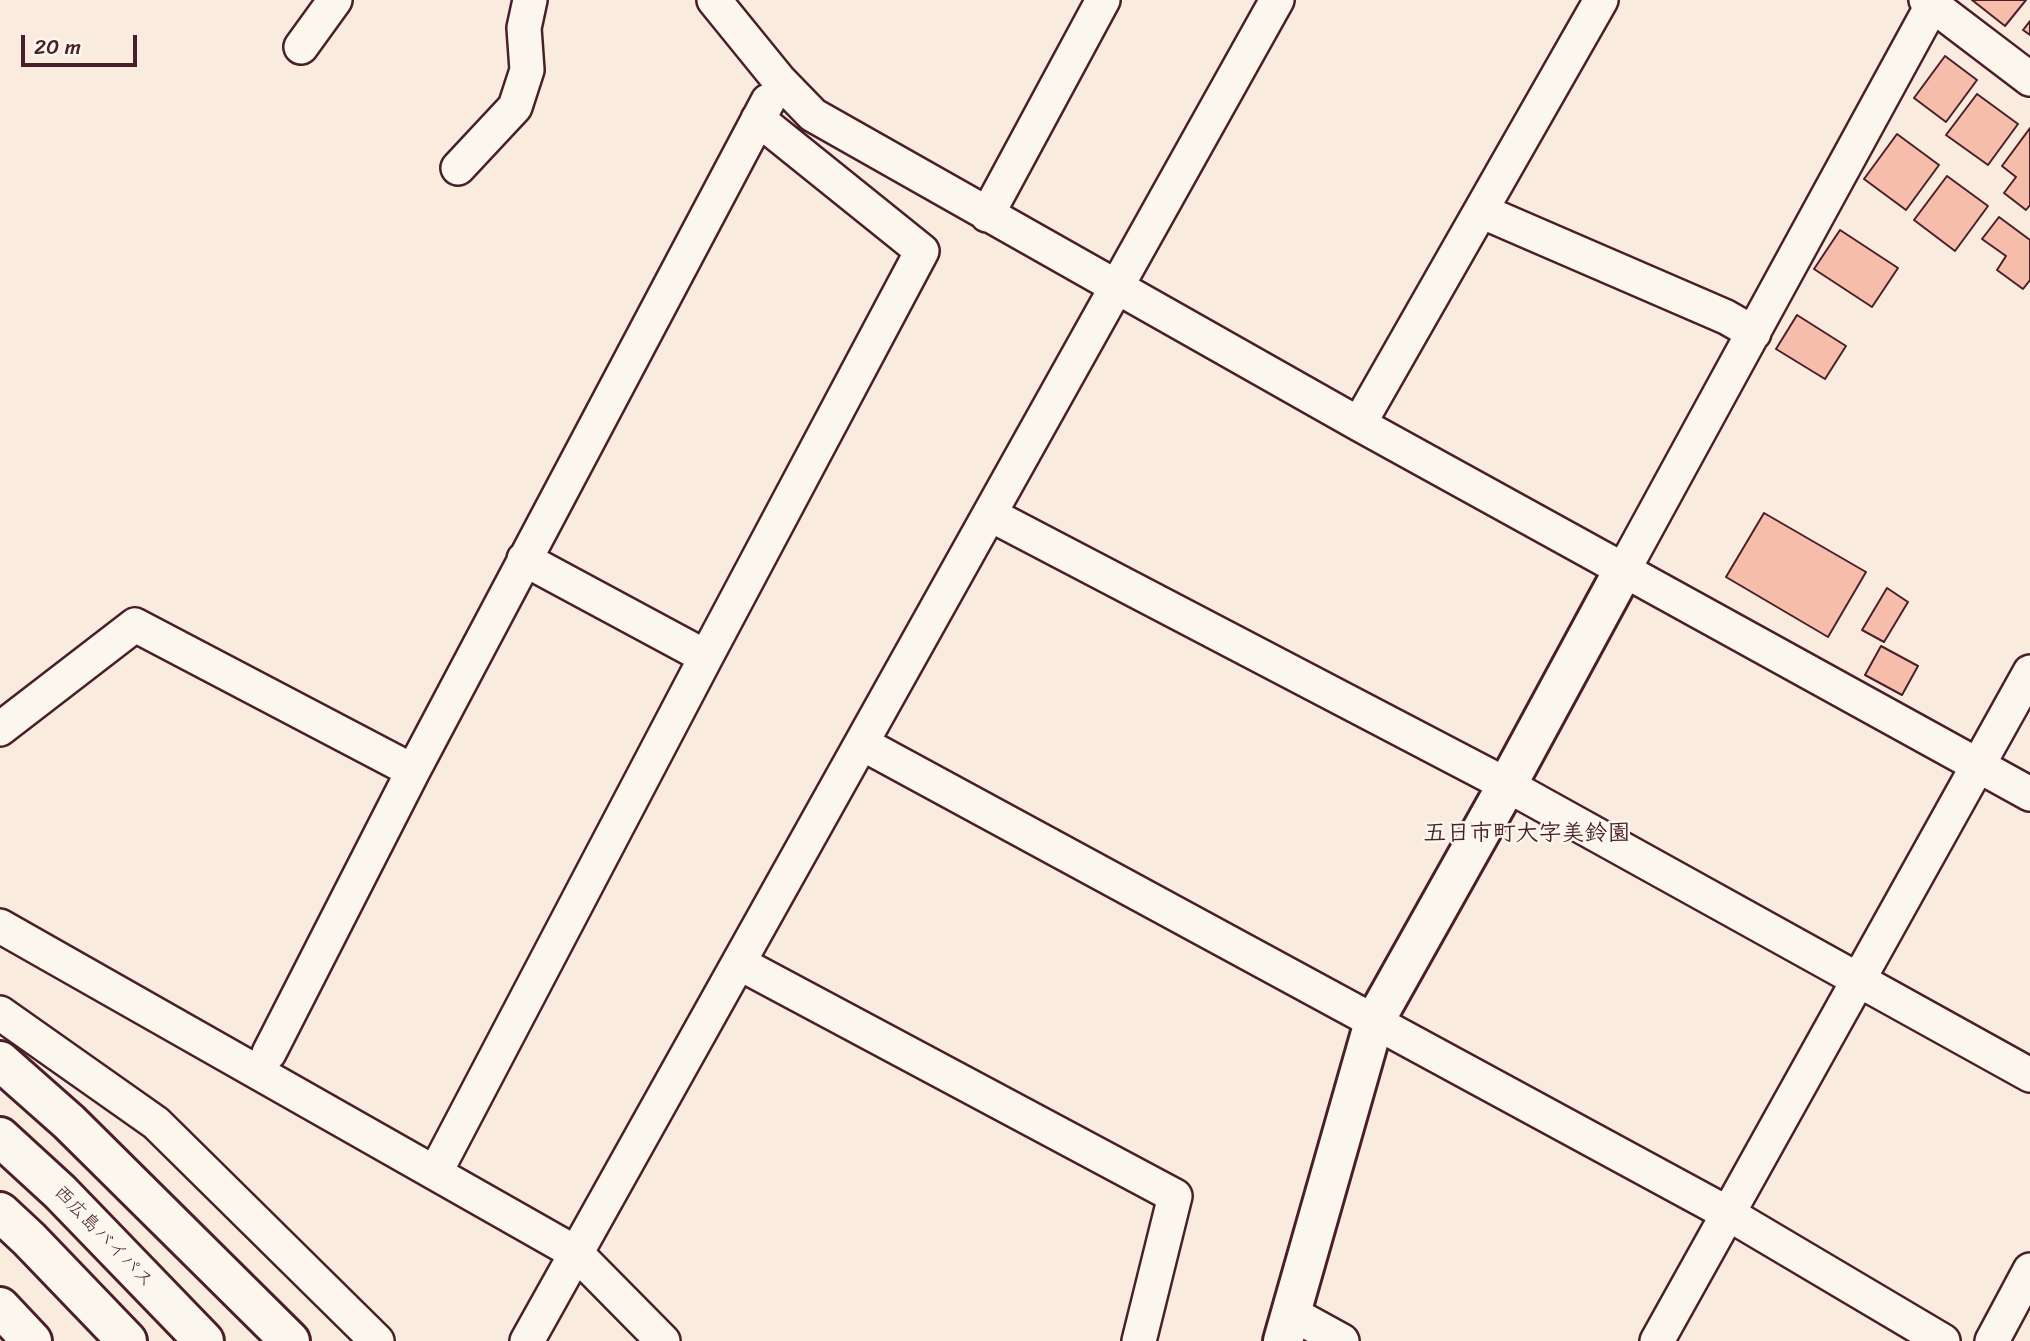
<!DOCTYPE html>
<html>
<head>
<meta charset="utf-8">
<style>
  body { margin:0 }
  #map { position:relative; width:2030px; height:1341px; overflow:hidden; background:#faebdf; font-family:Sriracha,sans-serif }
  canvas { display:block }
  .scale { position:absolute; left:21px; top:35px; width:116px; height:32px; box-sizing:border-box; border:4px solid #4a1f2b; border-top:0; padding-left:9px; font-size:21px; line-height:24px; white-space:nowrap; color:#4a1f2b; -webkit-text-stroke:5px #fbf7ec; paint-order:stroke }
</style>
</head>
<body>
<div id="map">
<canvas width="2030" height="1341"></canvas>
<div class="scale">20 m</div>
</div>
<script>
const c = document.querySelector('canvas').getContext('2d');
c.lineJoin = 'round';
function fillPath(path, color) {
  c.fillStyle = color;
  c.fill(path, 'evenodd');
}
function shape(rows) {
  const path = new Path2D();
  for (const r of rows) {
    path.moveTo(r[0], r[1]);
    for (let i = 2; i < r.length; i += 2) path.lineTo(r[i], r[i + 1]);
  }
  return path;
}
function trace(path, color, width, dash) {
  c.strokeStyle = color;
  c.lineWidth = width;
  c.lineCap = dash ? 'butt' : 'round';
  c.setLineDash(dash || []);
  c.stroke(path);
}
function write(font, color, halo, rows, align = 'center') {
  c.font = font + ' Sriracha,"Klee One",sans-serif';
  c.lineWidth = 5;
  c.setLineDash([]);
  c.textBaseline = 'middle';
  c.strokeStyle = halo;
  c.fillStyle = color;
  for (const [text, x, y, turn = 0] of rows) {
    c.save();
    c.translate(x, y);
    c.rotate((+turn || 0) * Math.PI / 180);
    c.textAlign = isNaN(turn) ? turn : align;
    if (halo) c.strokeText(text, 0, 0);
    c.fillText(text, 0, 0);
    c.restore();
  }
}
const building = shape([
  [1972,0,2026,0,2005,26,1972,0],
  [2030,21,2030,35,2023,30,2030,21],
  [1945,56,1977,80,1946,122,1914,98,1945,56],
  [1977,94,2018,124,1988,165,1946,135,1977,94],
  [2030,128,2030,205,2026,210,2004,193,2016,177,2002,166,2030,128],
  [1897,134,1939,165,1906,210,1864,179,1897,134],
  [1947,176,1988,206,1955,251,1914,220,1947,176],
  [1999,217,2030,240,2030,280,2023,289,1997,270,2006,256,1982,239,1999,217],
  [1840,230,1898,268,1872,307,1814,269,1840,230],
  [1797,315,1846,346,1825,379,1776,349,1797,315],
  [1764,513,1866,572,1828,637,1726,577,1764,513],
  [1887,588,1908,602,1884,642,1862,630,1887,588],
  [1881,646,1918,666,1902,695,1865,675,1881,646]
]);
const minor = shape([
  [714,0,779,80,813,115,1359,424,2030,794],
  [1926,0,2030,79],
  [301,47,335,0],
  [458,168,515,107,527,70,524,28,530,0],
  [1481,211,1726,317,1754,333],
  [987,215,1103,0],
  [1359,424,1601,0],
  [991,515,1507,785,2030,1075],
  [524,559,706,657],
  [1624,569,1935,0],
  [0,729,135,625,413,771],
  [863,744,1727,1213,1943,1341],
  [0,926,576,1253,663,1341],
  [739,963,1175,1196,1139,1341],
  [0,1013,156,1123,377,1341],
  [269,1053,413,771,768,101],
  [435,1173,706,657,922,251,758,119],
  [1291,1313,1342,1341],
  [527,1341,1277,0],
  [1657,1341,2030,672],
  [1992,1341,2030,1270]
]);
const tertiary = shape([
  [1283,1341,1374,1022,1507,785,1624,569]
]);
const motorway = shape([
  [0,1061,69,1122,290,1341],
  [0,1137,60,1192,204,1341],
  [0,1212,29,1239,127,1341],
  [0,1307,32,1341]
]);
const streetNames = [
  ["西広島バイパス",103,1237,46]
];
const quarterNames = [
  ["五日市町大字美鈴園",1527,834]
];
fillPath(building, '#f6bdab');
trace(building, '#4a1f2b', 2);
trace(minor, '#4a1f2b', 38);
trace(tertiary, '#4a1f2b', 44);
trace(motorway, '#4a1f2b', 44);
trace(minor, '#fbf7ec', 33);
trace(tertiary, '#fbf7ec', 38);
trace(motorway, '#fbf7ec', 38);
write('19px', '#4a1f2b', '#fbf7ec', streetNames);
write('bold 23px', '#4a1f2b', '#fbf7ec', quarterNames);
</script>
</body>
</html>
